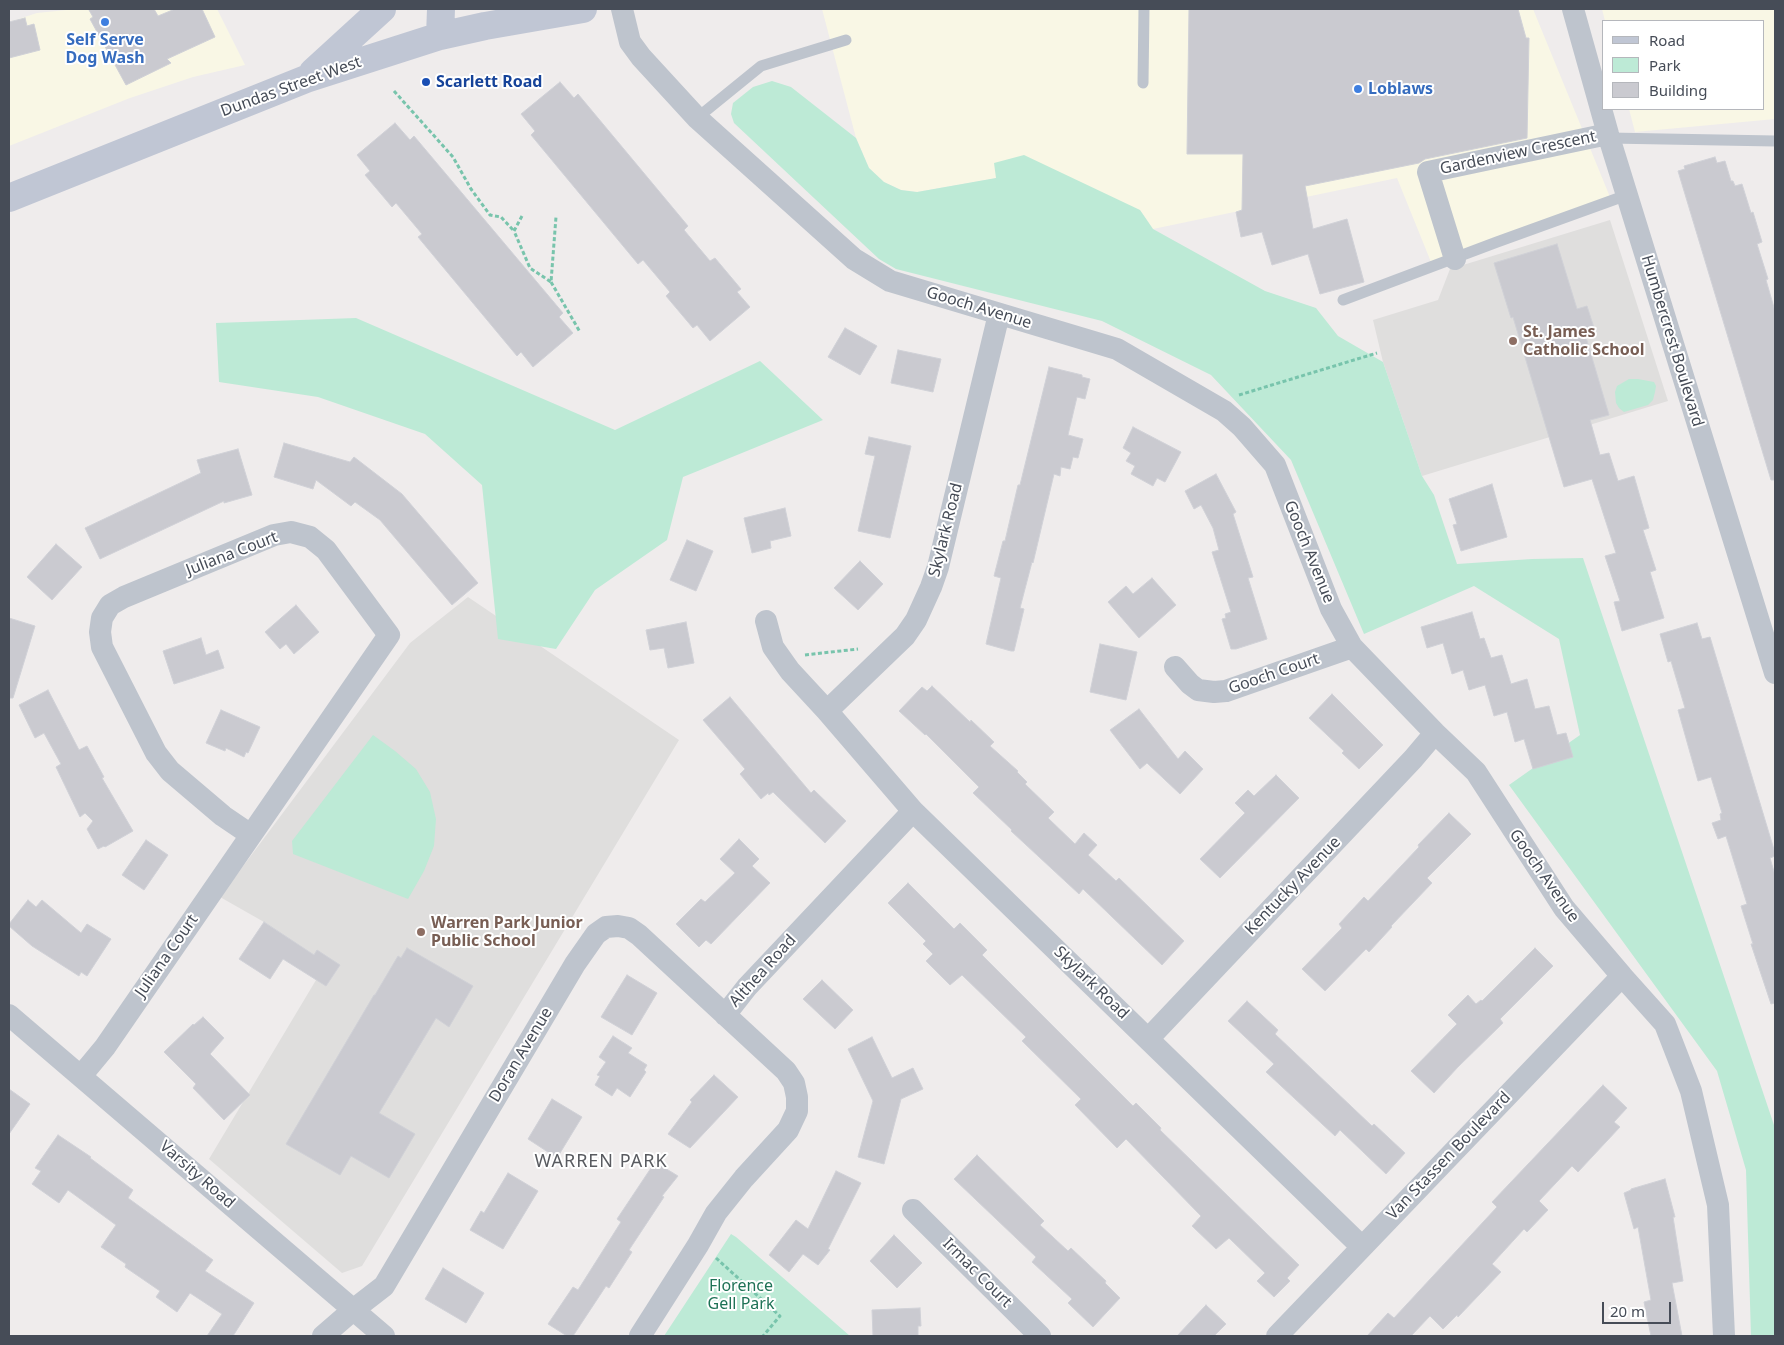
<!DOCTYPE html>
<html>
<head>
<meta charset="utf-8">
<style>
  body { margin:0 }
  #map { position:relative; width:1784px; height:1345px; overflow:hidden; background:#efecec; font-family:"Noto Sans",sans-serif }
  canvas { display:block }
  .frame { position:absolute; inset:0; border:10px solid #464c57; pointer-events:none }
  .legend { position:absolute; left:1602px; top:20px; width:162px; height:90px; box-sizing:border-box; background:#fff; border:1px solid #b5b7bc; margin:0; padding:6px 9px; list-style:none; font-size:15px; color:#464c57 }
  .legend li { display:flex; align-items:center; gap:10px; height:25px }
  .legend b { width:25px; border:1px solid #b5b7bc }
  .scale { position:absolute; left:1602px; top:1302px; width:69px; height:22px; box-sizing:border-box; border:2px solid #464c57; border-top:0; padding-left:6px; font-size:15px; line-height:18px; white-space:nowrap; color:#464c57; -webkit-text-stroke:4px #fff; paint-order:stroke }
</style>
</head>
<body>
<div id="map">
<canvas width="1784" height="1345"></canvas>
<div class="frame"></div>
<ul class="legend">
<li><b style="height:6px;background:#c0c6d4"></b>Road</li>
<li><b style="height:14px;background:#bdead6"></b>Park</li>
<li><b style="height:14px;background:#cacad0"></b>Building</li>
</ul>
<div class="scale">20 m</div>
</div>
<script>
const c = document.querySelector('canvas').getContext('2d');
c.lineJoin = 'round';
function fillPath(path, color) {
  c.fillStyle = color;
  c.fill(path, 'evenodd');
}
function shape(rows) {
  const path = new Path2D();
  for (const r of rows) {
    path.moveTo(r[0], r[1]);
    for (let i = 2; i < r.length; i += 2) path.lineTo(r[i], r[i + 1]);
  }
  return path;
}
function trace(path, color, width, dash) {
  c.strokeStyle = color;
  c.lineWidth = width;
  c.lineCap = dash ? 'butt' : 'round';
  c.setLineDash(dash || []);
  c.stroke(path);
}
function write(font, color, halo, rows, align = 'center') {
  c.font = font + ' "Noto Sans",sans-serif';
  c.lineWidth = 4;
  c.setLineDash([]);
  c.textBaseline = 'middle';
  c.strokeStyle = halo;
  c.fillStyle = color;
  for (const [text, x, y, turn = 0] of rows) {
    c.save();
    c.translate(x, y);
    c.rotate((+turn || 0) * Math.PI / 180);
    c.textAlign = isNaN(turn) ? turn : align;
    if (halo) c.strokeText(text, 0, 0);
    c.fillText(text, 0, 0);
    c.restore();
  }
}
const commercial = shape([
  [76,9,89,10,106,9,217,9,245,65,193,77,130,98,9,146,9,22,37,13],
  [822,9,1533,9,1610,197,1431,262,1397,178,1153,229,1140,210,997,178,917,192,901,190,884,182,869,168,856,138],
  [1602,9,1775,9,1775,119,1635,132,1629,109,1763,109,1763,21,1605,21]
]);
const education = shape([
  [1610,220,1668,401,1422,476,1383,362,1373,320,1438,300,1450,269],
  [468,597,679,740,362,1266,342,1273,209,1159,325,965,264,922,220,897,410,643]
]);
const green = shape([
  [772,81,791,87,856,138,869,168,884,182,901,190,917,192,996,178,994,163,1024,155,1140,210,1153,229,1265,291,1316,308,1338,336,1383,362,1422,476,1434,495,1457,564,1532,559,1583,558,1775,1128,1775,1336,1751,1336,1746,1170,1717,1071,1509,785,1580,735,1559,639,1474,586,1364,634,1291,460,1211,375,1102,321,896,269,879,259,734,123,731,114,733,103,753,87],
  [356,318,615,430,760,361,823,420,683,477,667,540,595,590,556,649,498,639,482,485,425,434,318,397,219,382,216,323],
  [1629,379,1638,379,1654,382,1656,386,1655,392,1653,400,1648,405,1624,412,1619,408,1616,403,1615,392,1617,386],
  [373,735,395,751,416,769,430,792,436,819,434,846,424,871,408,899,293,854,292,841],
  [731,1234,736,1237,850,1336,664,1336]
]);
const building = shape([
  [106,9,154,9,158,16,175,9,202,9,215,37,167,59,171,63,126,85,90,19,93,17,89,10,106,9],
  [1189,9,1518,9,1526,38,1529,38,1527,138,1425,159,1419,163,1305,186,1313,229,1347,219,1364,282,1320,294,1308,254,1272,265,1262,232,1241,237,1236,212,1242,210,1243,154,1187,154,1189,9],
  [25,18,27,26,34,24,40,50,9,58,9,22,25,18],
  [560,82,574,98,578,94,688,226,684,230,710,261,715,258,741,289,737,292,750,307,710,341,697,325,693,328,666,296,670,292,643,260,638,264,531,135,535,131,521,114,560,82],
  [395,123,410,140,414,136,563,313,559,317,573,333,533,367,521,352,517,356,418,237,422,234,396,203,392,207,365,175,370,171,357,155,395,123],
  [1715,157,1717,163,1725,161,1731,181,1733,181,1735,186,1742,184,1751,213,1753,212,1762,242,1757,244,1768,279,1766,280,1775,311,1775,480,1771,480,1678,171,1685,169,1684,166,1715,157],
  [1557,244,1577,309,1587,306,1595,331,1585,334,1609,415,1590,420,1600,455,1609,453,1618,481,1634,476,1649,528,1643,530,1656,570,1650,572,1664,618,1622,631,1614,602,1620,601,1605,556,1616,553,1592,479,1564,487,1513,317,1511,318,1494,263,1557,244],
  [845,328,877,346,860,375,828,357,845,328],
  [898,350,941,359,933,392,891,383,898,350],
  [1049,367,1082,375,1082,377,1090,379,1085,399,1077,397,1068,435,1083,439,1078,458,1073,457,1070,469,1061,467,1060,476,1054,474,1033,563,1032,562,1020,608,1024,609,1014,651,1011,651,986,644,1001,578,994,576,1003,541,1005,541,1018,485,1020,485,1049,367],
  [1133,427,1181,452,1165,482,1157,478,1153,486,1131,474,1135,466,1126,461,1131,453,1123,448,1133,427],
  [869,437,911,446,890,538,858,531,875,456,865,454,869,437],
  [284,443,350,462,354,457,402,494,478,583,452,605,380,520,355,502,351,506,316,480,313,489,274,477,284,443],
  [238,449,252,495,224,503,224,501,100,559,85,528,201,473,197,460,238,449],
  [1216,474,1236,512,1233,514,1253,577,1248,578,1267,639,1236,649,1231,649,1222,619,1226,618,1225,614,1231,612,1212,552,1219,550,1213,528,1201,505,1194,509,1185,491,1216,474],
  [1492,484,1507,537,1461,551,1453,525,1457,524,1449,499,1492,484],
  [785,508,791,536,770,541,771,548,752,553,744,518,785,508],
  [687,540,713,551,696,591,670,580,687,540],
  [56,544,82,567,52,600,27,577,56,544],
  [860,561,883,584,858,610,834,588,860,561],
  [1152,578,1176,605,1139,638,1108,602,1126,586,1133,594,1152,578],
  [296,605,319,632,294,654,286,644,280,649,265,632,296,605],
  [1472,612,1480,639,1484,638,1491,658,1502,655,1511,684,1527,679,1535,709,1549,706,1557,735,1566,733,1573,757,1533,769,1524,739,1515,742,1507,712,1494,716,1485,685,1469,690,1463,670,1452,674,1443,643,1427,648,1421,627,1472,612],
  [9,618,35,626,13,698,9,698,9,618],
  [686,622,694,663,668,668,664,648,650,650,646,630,686,622],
  [1697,623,1702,639,1710,637,1775,853,1775,856,1770,858,1775,875,1775,1003,1771,1004,1751,944,1753,944,1741,906,1747,904,1726,836,1718,839,1712,823,1721,820,1720,814,1722,813,1711,777,1698,781,1678,710,1685,708,1671,661,1668,662,1660,634,1697,623],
  [201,638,206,655,218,650,224,668,174,684,163,651,201,638],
  [1100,644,1137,652,1126,700,1090,692,1100,644],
  [932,686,970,722,971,720,994,742,990,746,1018,771,1017,772,1027,782,1025,784,1054,812,1048,818,1075,844,1084,833,1097,845,1088,855,1116,881,1119,878,1184,941,1162,965,1083,889,1079,894,1011,831,1012,830,973,793,979,787,926,734,925,735,899,711,922,687,927,691,932,686],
  [48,690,79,750,87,746,104,777,102,778,133,831,105,847,104,846,98,849,87,829,93,821,85,813,80,817,56,767,61,764,44,733,35,738,19,705,48,690],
  [1332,694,1383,745,1359,769,1342,753,1344,751,1309,718,1332,694],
  [730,697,811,793,814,790,846,821,825,843,773,792,769,795,768,793,761,799,740,774,745,769,703,720,730,697],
  [1139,709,1178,759,1185,751,1203,769,1180,794,1147,763,1140,769,1110,730,1139,709],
  [221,710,260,727,248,753,246,752,244,757,226,748,225,751,206,743,221,710],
  [1276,775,1299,798,1220,878,1200,859,1245,813,1235,803,1248,790,1254,796,1276,775],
  [1449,813,1471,834,1427,878,1432,883,1391,926,1392,927,1369,952,1366,949,1325,991,1302,969,1342,928,1339,924,1364,897,1368,901,1419,847,1418,845,1449,813],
  [739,839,759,859,752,866,770,883,711,944,706,940,699,947,676,924,701,899,705,902,735,873,720,859,739,839],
  [146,840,168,855,144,890,122,875,146,840],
  [908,883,954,929,960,923,987,950,982,955,1133,1106,1136,1103,1161,1128,1160,1130,1299,1265,1287,1278,1290,1281,1274,1297,1257,1281,1265,1273,1229,1238,1216,1249,1192,1226,1201,1216,1126,1139,1117,1148,1075,1105,1081,1099,1022,1041,1026,1037,962,975,950,985,926,961,933,954,923,944,926,941,888,903,908,883],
  [28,900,36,907,42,900,81,933,87,924,111,939,87,976,81,972,79,976,32,946,9,926,9,924,28,900],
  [264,922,314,955,317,950,340,965,326,986,283,959,270,979,239,959,264,922],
  [407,948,473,986,449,1027,436,1018,379,1113,415,1134,389,1178,351,1156,340,1175,286,1144,374,995,375,995,398,956,401,958,407,948],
  [1535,948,1553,966,1500,1019,1503,1023,1458,1067,1434,1093,1411,1071,1457,1024,1448,1015,1468,995,1476,1004,1481,1000,1482,1001,1535,948],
  [627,975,657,993,632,1035,601,1017,627,975],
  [822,980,853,1010,835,1029,803,999,822,980],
  [1247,1001,1278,1030,1275,1034,1372,1126,1374,1124,1405,1153,1386,1174,1340,1130,1335,1136,1266,1072,1274,1064,1228,1021,1247,1001],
  [203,1017,224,1038,210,1054,250,1095,224,1120,193,1088,196,1084,164,1052,193,1024,194,1025,203,1017],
  [613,1036,632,1048,628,1053,647,1065,644,1070,646,1072,630,1097,617,1088,612,1096,595,1085,600,1076,597,1075,606,1062,599,1057,613,1036],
  [872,1037,892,1078,913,1068,923,1089,901,1099,884,1164,858,1157,873,1101,848,1049,872,1037],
  [714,1075,738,1097,690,1148,668,1134,692,1102,690,1100,714,1075],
  [1603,1085,1627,1108,1614,1122,1620,1127,1578,1172,1572,1166,1539,1201,1548,1210,1527,1232,1524,1229,1492,1264,1501,1272,1458,1317,1457,1315,1443,1329,1430,1316,1412,1335,1413,1336,1367,1336,1388,1313,1394,1318,1497,1207,1492,1202,1603,1085],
  [9,1089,30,1104,9,1134,9,1089],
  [552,1099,582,1117,557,1158,528,1139,552,1099],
  [58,1135,91,1157,90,1158,133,1190,128,1198,213,1260,205,1271,254,1303,233,1336,207,1336,222,1314,190,1293,177,1312,156,1297,160,1291,125,1267,126,1264,101,1247,116,1225,68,1190,59,1203,32,1184,41,1171,35,1168,58,1135],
  [977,1155,1044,1221,1040,1225,1068,1251,1071,1248,1106,1281,1105,1283,1120,1298,1093,1327,1068,1303,1072,1299,1032,1262,1036,1257,954,1179,977,1155],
  [655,1162,678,1176,662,1196,664,1197,629,1250,632,1252,609,1288,606,1286,573,1336,567,1336,548,1324,573,1287,578,1290,621,1222,617,1219,655,1162],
  [836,1171,861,1183,828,1249,830,1250,818,1265,803,1254,789,1272,769,1255,796,1220,808,1229,836,1171],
  [508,1173,538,1191,503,1249,470,1230,481,1211,484,1213,508,1173],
  [1665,1179,1675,1217,1673,1217,1683,1281,1672,1283,1682,1336,1651,1336,1644,1302,1651,1300,1638,1227,1634,1229,1624,1193,1631,1190,1631,1189,1665,1179],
  [894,1235,922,1263,897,1288,870,1261,894,1235],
  [443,1268,484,1293,466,1323,425,1299,443,1268],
  [1206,1305,1226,1324,1214,1336,1177,1336,1206,1305],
  [920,1308,921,1326,918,1326,918,1336,873,1336,872,1310,920,1308]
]);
const path = shape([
  [394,91,453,157,471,189,490,215,501,217,514,231],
  [522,216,514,231,530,268,551,282,556,217],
  [551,282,580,332],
  [1239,395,1377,353],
  [805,655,858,649],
  [716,1258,780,1316,763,1336]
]);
const service = shape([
  [1143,83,1144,9],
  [697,118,761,66,846,40],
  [1609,138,1775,141],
  [1343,300,1497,242,1627,195]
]);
const minor = shape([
  [622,9,630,42,641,57,697,118,854,259,890,281,1117,349,1224,411,1242,427,1275,465,1331,609,1352,647,1435,733,1476,772,1564,908,1622,976,1665,1024,1691,1091,1718,1205,1724,1336],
  [1573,9,1608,134,1775,673],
  [1455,259,1428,172,1608,134],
  [766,621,773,647,790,671,827,711,913,811,1362,1247],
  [1175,667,1190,684,1198,690,1214,692,1226,691,1352,647],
  [827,711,905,636,916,620,931,587,938,567,999,314],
  [9,1015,384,1336],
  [725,1015,747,987,913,811],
  [1149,1038,1413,759,1435,733],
  [81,1076,105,1047,389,635,326,550,310,537,291,532,274,535,124,597,110,605,102,618,100,632,102,647,156,753,170,771,223,816,251,835],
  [913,1210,1040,1336],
  [323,1336,353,1310,384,1286,575,964,596,934,606,927,618,926,629,928,639,935,786,1071,794,1083,797,1097,797,1111,788,1130,744,1178,716,1213,698,1245,640,1336],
  [1277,1336,1622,976]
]);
const secondary = shape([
  [440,36,441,9],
  [313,72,382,9],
  [9,198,306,79,440,36,485,26,583,9]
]);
const markers = [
  [105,22,5,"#3f7fe0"],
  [426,82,5,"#1a4fb4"],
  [1358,89,5,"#3f7fe0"],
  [1513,341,5,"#8d6e63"],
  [421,932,5,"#8d6e63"]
];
const shopNames = [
  ["Self Serve",105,40],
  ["Dog Wash",105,58],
  ["Loblaws",1368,89,"left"]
];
const transitNames = [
  ["Scarlett Road",436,82]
];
const streetNames = [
  ["Dundas Street West",291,87,-20],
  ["Gardenview Crescent",1518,153,-12],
  ["Gooch Avenue",979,308,17],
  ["Humbercrest Boulevard",1672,341,73],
  ["Skylark Road",946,530,-76],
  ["Gooch Avenue",1309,552,68],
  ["Juliana Court",232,554,-21],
  ["Gooch Court",1274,674,-19],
  ["Gooch Avenue",1544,876,55],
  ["Kentucky Avenue",1293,886,-46],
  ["Juliana Court",167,956,-55],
  ["Althea Road",763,971,-48],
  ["Skylark Road",1091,983,44],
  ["Doran Avenue",521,1055,-59],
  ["Van Stassen Boulevard",1449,1156,-46],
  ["Varsity Road",197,1175,41],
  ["Irmac Court",977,1273,45]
];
const educationNames = [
  ["St. James",1523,332],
  ["Catholic School",1523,350],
  ["Warren Park Junior",431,923],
  ["Public School",431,941]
];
const parkNames = [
  ["Florence",741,1286],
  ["Gell Park",741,1304]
];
const neighbourhoodNames = [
  ["WARREN PARK",601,1162]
];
fillPath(commercial, '#f9f7e5');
fillPath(education, '#dfdedd');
fillPath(green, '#bdead6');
fillPath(building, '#cacad0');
trace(building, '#d0d1d7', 1);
trace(path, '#78c4ac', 3, [4, 2.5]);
trace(service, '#bec4cd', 11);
trace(minor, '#bec4cd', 22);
trace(secondary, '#c0c6d4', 28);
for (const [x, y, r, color] of markers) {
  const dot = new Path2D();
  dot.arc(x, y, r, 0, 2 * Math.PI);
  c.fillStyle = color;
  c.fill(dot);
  trace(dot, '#fff', 2);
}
write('bold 16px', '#366cbe', '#fff', shopNames);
write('bold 16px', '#164399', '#fff', transitNames, 'left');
write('16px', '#464c57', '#fff', streetNames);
write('bold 16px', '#785e54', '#fff', educationNames, 'left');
write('16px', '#1e7256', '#fff', parkNames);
c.letterSpacing = '1px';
write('18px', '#595b60', '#fff', neighbourhoodNames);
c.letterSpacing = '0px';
</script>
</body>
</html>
